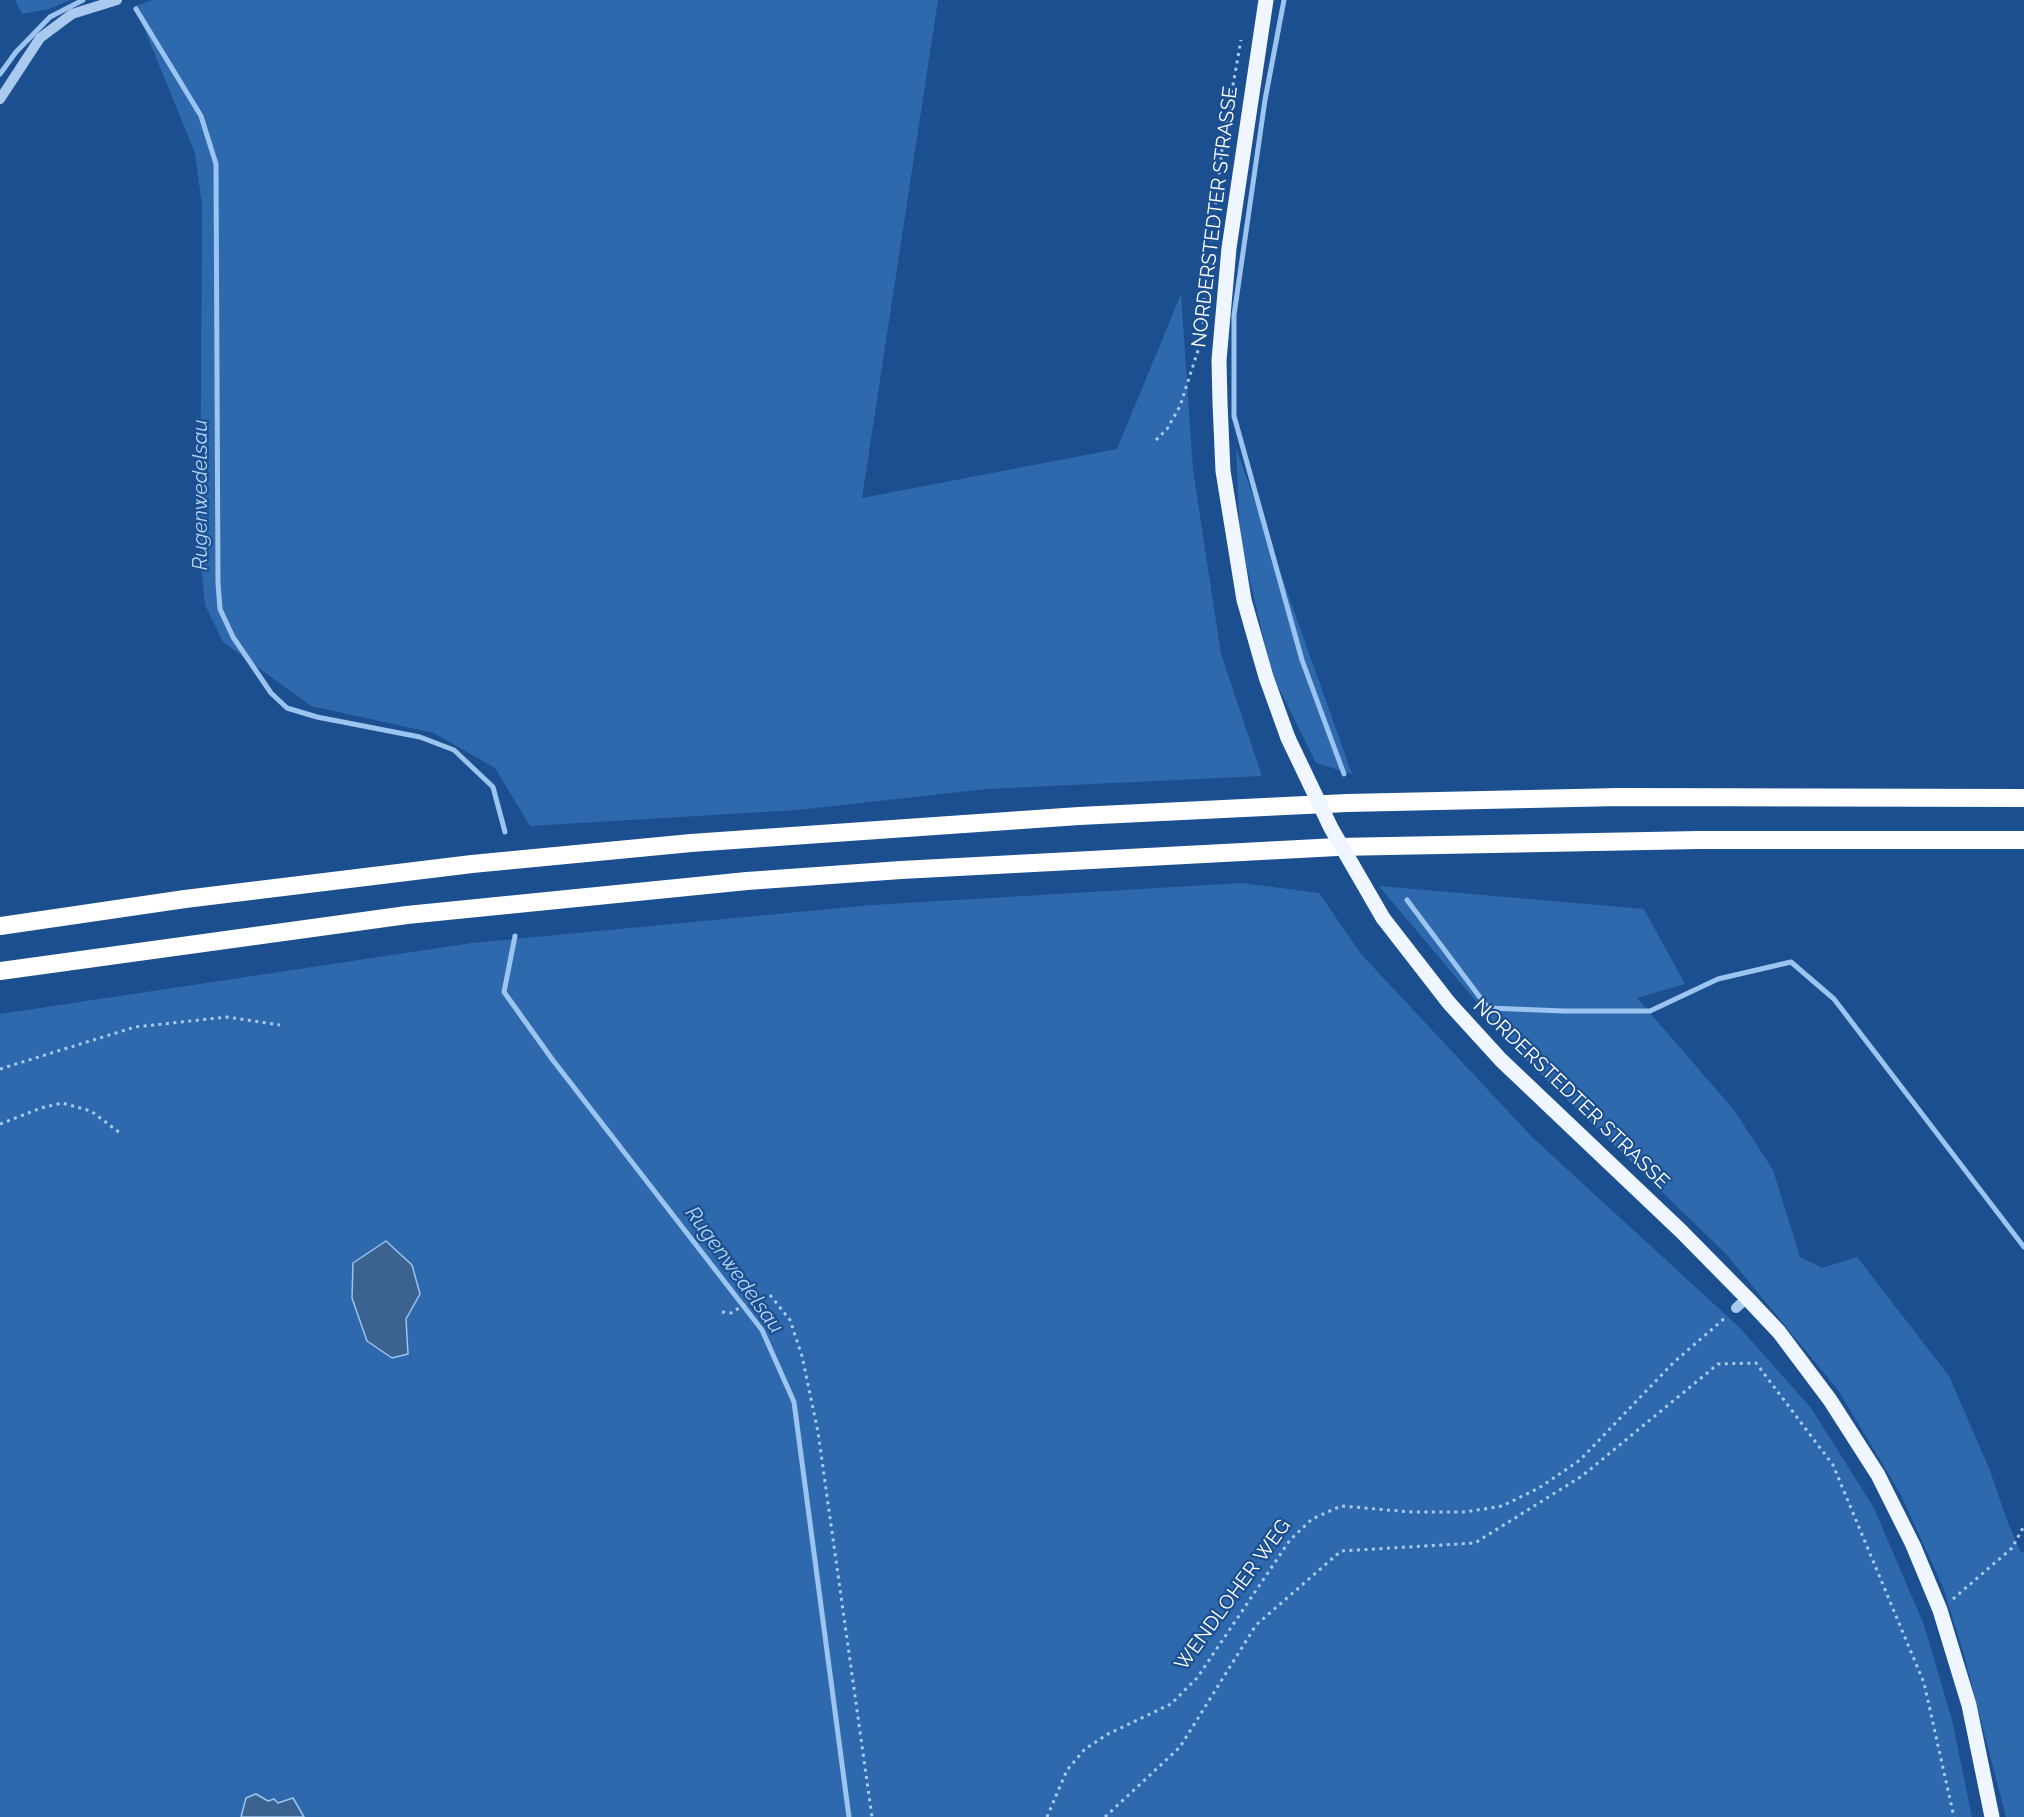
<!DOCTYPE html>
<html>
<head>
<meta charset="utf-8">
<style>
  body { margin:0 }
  canvas { display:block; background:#1b4f8f }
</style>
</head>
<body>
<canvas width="2024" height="1817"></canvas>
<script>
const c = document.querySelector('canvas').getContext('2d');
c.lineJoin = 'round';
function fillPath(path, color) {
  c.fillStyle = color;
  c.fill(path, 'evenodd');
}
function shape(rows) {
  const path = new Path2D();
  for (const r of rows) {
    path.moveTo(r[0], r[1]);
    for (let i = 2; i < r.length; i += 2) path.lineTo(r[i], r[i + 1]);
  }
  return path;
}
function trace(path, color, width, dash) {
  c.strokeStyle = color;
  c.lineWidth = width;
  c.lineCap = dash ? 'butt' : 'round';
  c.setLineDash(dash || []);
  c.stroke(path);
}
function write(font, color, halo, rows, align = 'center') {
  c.font = font + ' Raleway,sans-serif';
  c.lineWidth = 4.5;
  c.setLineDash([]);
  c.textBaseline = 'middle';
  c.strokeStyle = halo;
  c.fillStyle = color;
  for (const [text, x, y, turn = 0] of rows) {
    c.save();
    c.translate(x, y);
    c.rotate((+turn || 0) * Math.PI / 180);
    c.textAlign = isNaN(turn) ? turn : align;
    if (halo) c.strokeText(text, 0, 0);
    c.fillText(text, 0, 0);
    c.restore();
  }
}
const green = shape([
  [15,0,70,0,49,9,22,14],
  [153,0,938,0,862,498,1117,449,1181,294,1193,470,1221,654,1262,776,986,789,797,810,530,826,495,768,434,733,311,706,223,642,205,605,200,554,202,206,195,153,135,6],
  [1236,448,1352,774,1316,763,1272,674,1240,538],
  [1242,883,1319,893,1361,954,1532,1137,1739,1327,1811,1408,1874,1508,1924,1625,1952,1720,1972,1817,0,1817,0,1014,472,943,872,905],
  [1379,886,1644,909,1685,984,1637,998,1734,1110,1773,1170,1800,1257,1822,1268,1857,1257,1949,1376,1989,1468,2008,1523,2021,1553,2024,1551,2024,1817,2006,1817,1964,1655,1943,1587,1900,1493,1838,1390,1727,1255,1522,1056]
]);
const water = shape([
  [386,1241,412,1265,420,1294,406,1319,408,1354,392,1358,367,1341,352,1298,353,1263,386,1241],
  [256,1794,268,1801,274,1799,278,1803,293,1798,304,1817,241,1817,246,1798,256,1794]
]);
const stream = shape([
  [1284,0,1265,100,1234,315,1234,416,1302,660,1344,774],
  [136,9,201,116,216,164,218,583,220,609,233,637,271,693,287,708,317,717,420,737,454,750,493,787,505,832],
  [0,74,16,52,50,17,83,0],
  [1407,900,1488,1008,1564,1011,1650,1011,1718,979,1791,962,1834,999,2024,1247],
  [515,936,504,992,552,1059,762,1330,794,1402,849,1817]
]);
const path = shape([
  [1203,331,1204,300,1223,141,1241,40],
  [1156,440,1167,429,1180,406,1203,335],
  [0,1069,135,1027,227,1017,280,1025],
  [0,1124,41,1108,62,1103,91,1111,120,1133],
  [722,1312,731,1313,752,1300,770,1295,790,1320,802,1356,818,1432,872,1817],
  [1953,1599,2012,1548,2024,1526],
  [1047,1817,1067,1770,1085,1749,1108,1734,1171,1704,1197,1678,1290,1540,1312,1519,1341,1506,1412,1512,1465,1512,1502,1506,1539,1488,1580,1460,1673,1363,1726,1317],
  [1105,1817,1180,1747,1256,1625,1341,1551,1475,1543,1582,1476,1718,1364,1756,1363,1833,1465,1924,1683,1954,1817]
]);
const minor = shape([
  [0,99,40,38,72,14,117,0],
  [1736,1308,1747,1298]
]);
const major = shape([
  [1266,0,1229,248,1219,360,1220,403,1223,471,1244,600,1266,677,1288,738],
  [1383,918,1449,1003,1501,1060,1681,1231,1747,1298,1779,1332,1830,1400,1878,1475,1913,1545,1940,1610,1969,1705,1992,1817]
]);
const highway = shape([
  [0,926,185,899,472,864,691,843,1079,816,1347,803,1620,797,2024,798],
  [0,971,407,915,747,881,901,870,1337,847,1699,840,2024,840]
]);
const majorBridge = shape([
  [1288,738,1331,828,1383,918]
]);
const streetNames = [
  ["NORDERSTEDTER STRASSE",1215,217,-83],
  ["NORDERSTEDTER STRASSE",1571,1094,44],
  ["WENDLOHER WEG",1233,1595,-54]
];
const waterNames = [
  ["Rugenwedelsau",201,495,-90],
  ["Rugenwedelsau",734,1270,54]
];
fillPath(green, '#2e69ad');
fillPath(water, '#3c6290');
trace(water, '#9cc4f0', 1.5);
trace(stream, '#9cc4f0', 5);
trace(path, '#a9c9ee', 3, [3, 4.5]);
trace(minor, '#a9c9ee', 10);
trace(major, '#f0f6ff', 15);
trace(highway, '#fff', 18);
trace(majorBridge, '#f0f6ff', 15);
write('20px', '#fff', '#1b4f8f', streetNames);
write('italic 21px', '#b5d3f5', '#1b4f8f', waterNames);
</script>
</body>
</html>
